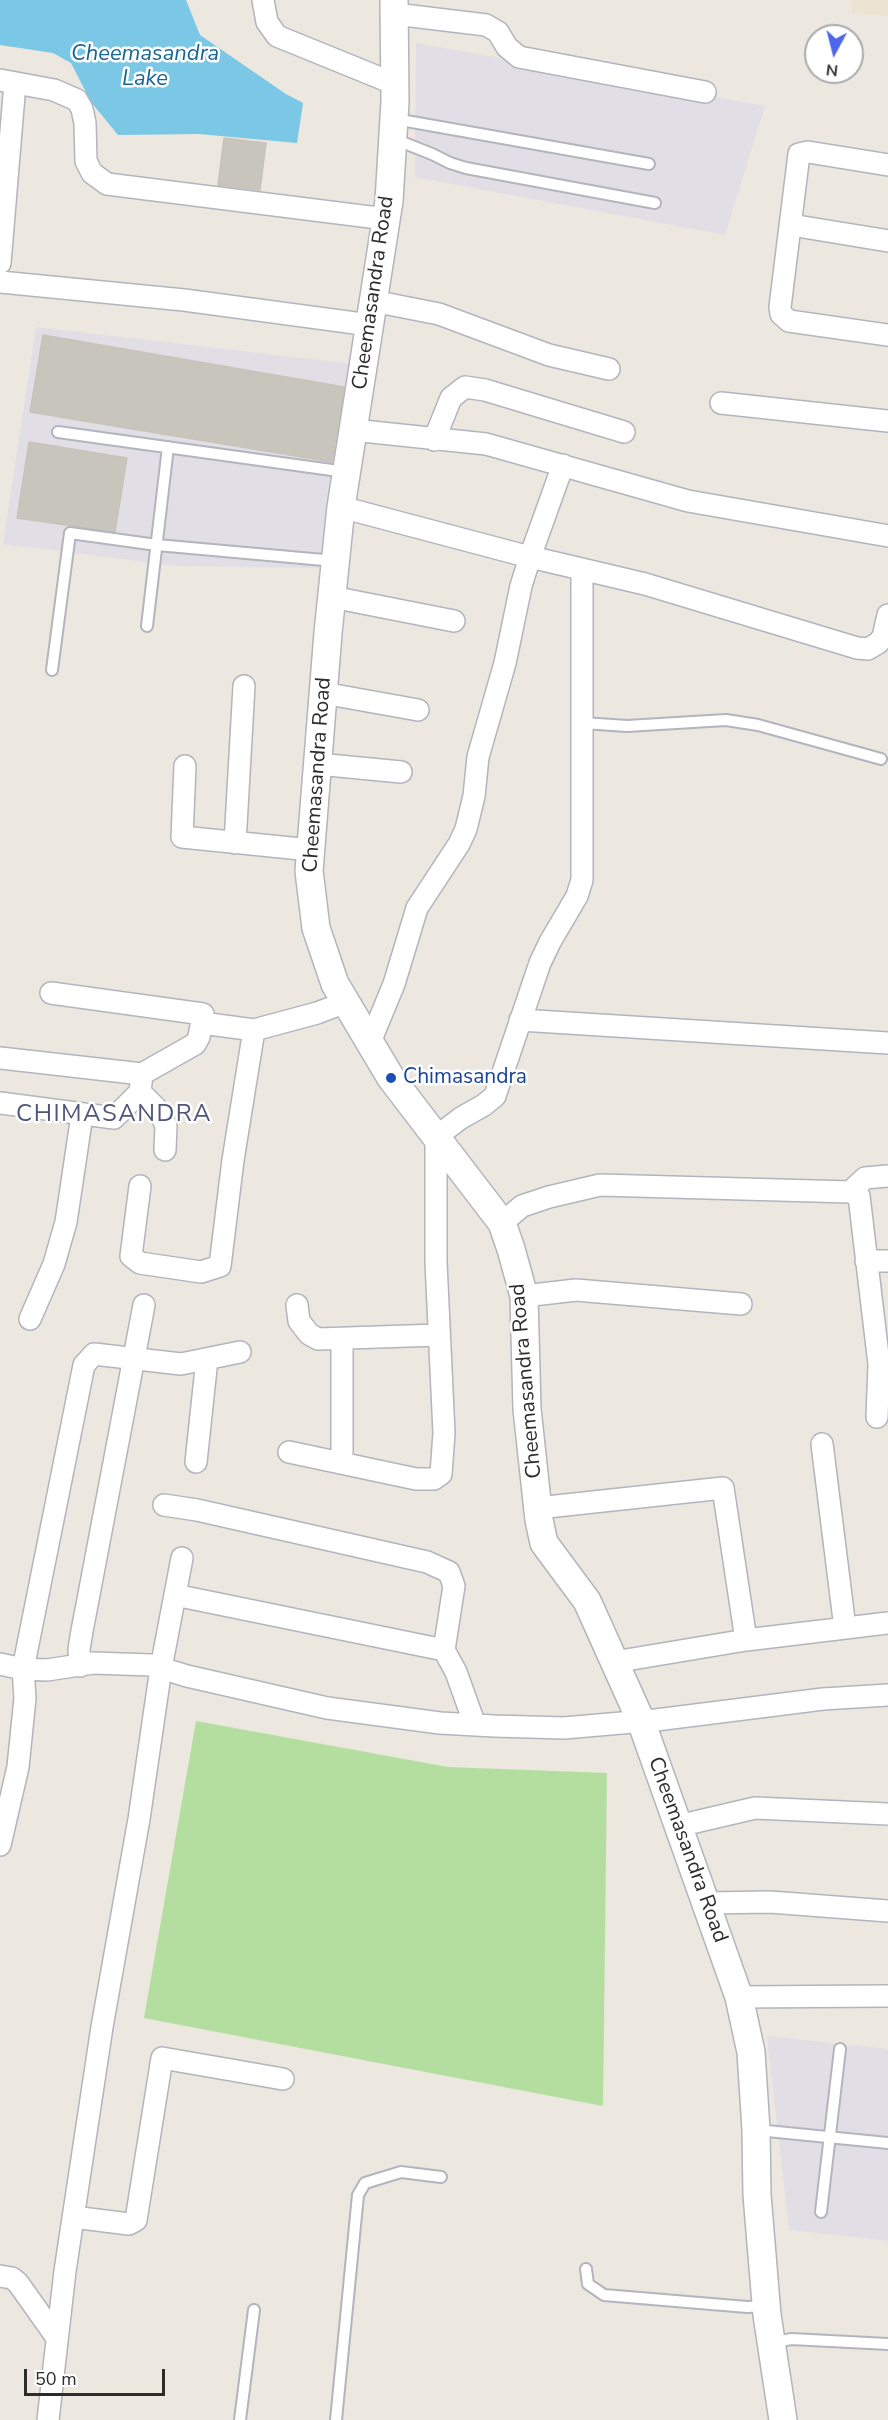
<!DOCTYPE html>
<html>
<head>
<meta charset="utf-8">
<style>
  body { margin:0 }
  #map { position:relative; width:888px; height:2420px; overflow:hidden; background:#ece7df; font-family:"Nunito Sans",sans-serif }
  canvas { display:block }
  .north { position:absolute; left:804px; top:24px; width:60px; height:60px; box-sizing:border-box; background:#fff; border:2px solid #ababab; border-radius:50%; rotate:187deg; font-size:16px; font-weight:700; line-height:24px; text-align:center; color:#2c2c2c }
  .north::after { content:''; display:block; margin:auto; width:21px; height:27px; background:#4c66ec; clip-path:polygon(50% 0,100% 100%,50% 72%,0 100%) }
  .scale { position:absolute; left:24px; top:2369px; width:141px; height:27px; box-sizing:border-box; border:3px solid #2c2c2c; border-top:0; padding-left:8px; font-size:18px; line-height:21px; white-space:nowrap; color:#2c2c2c; -webkit-text-stroke:4px #fff; paint-order:stroke }
</style>
</head>
<body>
<div id="map">
<canvas width="888" height="2420"></canvas>
<div class="north">N</div>
<div class="scale">50 m</div>
</div>
<script>
const c = document.querySelector('canvas').getContext('2d');
c.lineJoin = 'round';
function fillPath(path, color) {
  c.fillStyle = color;
  c.fill(path, 'evenodd');
}
function shape(rows) {
  const path = new Path2D();
  for (const r of rows) {
    path.moveTo(r[0], r[1]);
    for (let i = 2; i < r.length; i += 2) path.lineTo(r[i], r[i + 1]);
  }
  return path;
}
function trace(path, color, width, dash) {
  c.strokeStyle = color;
  c.lineWidth = width;
  c.lineCap = dash ? 'butt' : 'round';
  c.setLineDash(dash || []);
  c.stroke(path);
}
function write(font, color, halo, rows, align = 'center') {
  c.font = font + ' "Nunito Sans",sans-serif';
  c.lineWidth = 5;
  c.setLineDash([]);
  c.textBaseline = 'middle';
  c.strokeStyle = halo;
  c.fillStyle = color;
  for (const [text, x, y, turn = 0] of rows) {
    c.save();
    c.translate(x, y);
    c.rotate((+turn || 0) * Math.PI / 180);
    c.textAlign = isNaN(turn) ? turn : align;
    if (halo) c.strokeText(text, 0, 0);
    c.fillText(text, 0, 0);
    c.restore();
  }
}
const industrial = shape([
  [416,43,765,106,725,235,415,177],
  [36,327,354,364,329,568,177,566,3,544],
  [767,2036,888,2049,888,2241,789,2230]
]);
const education = shape([
  [852,0,888,0,888,16,852,13]
]);
const green = shape([
  [196,1721,448,1767,607,1773,603,2106,144,2018]
]);
const water = shape([
  [0,0,186,0,200,35,286,94,303,103,297,143,199,134,118,135,91,102,71,63,53,53,0,45]
]);
const building = shape([
  [224,138,266,143,260,190,218,185,224,138],
  [43,335,344,387,332,462,30,412,43,335],
  [29,442,127,458,115,532,17,518,29,442]
]);
const service = shape([
  [395,119,649,164],
  [394,139,432,154,450,163,466,168,655,203],
  [58,432,346,472],
  [147,626,168,447],
  [52,670,70,533,157,545,335,561],
  [583,723,627,726,726,720,758,725,881,759],
  [757,2130,888,2143],
  [821,2212,840,2049],
  [586,2269,588,2284,604,2295,747,2307,766,2306],
  [772,2343,791,2339,888,2344],
  [240,2420,254,2310],
  [336,2420,358,2195,365,2183,401,2172,441,2177]
]);
const minor = shape([
  [263,0,267,22,277,36,395,84],
  [395,14,486,25,498,32,507,47,519,57,705,92],
  [0,80,54,90,77,100,82,109,85,123,86,161,92,173,107,184,386,219],
  [888,165,808,152,799,154,780,307,781,314,789,321,888,335],
  [791,225,888,241],
  [0,263,15,83],
  [0,282,184,300,370,325],
  [373,301,439,314,549,355,609,369],
  [721,403,888,421],
  [353,430,486,444,688,501,888,536],
  [434,440,451,398,465,387,485,390,624,432],
  [341,507,522,555,645,584,857,648,868,649,878,643,883,637,888,615],
  [332,597,454,621],
  [323,693,418,710],
  [318,764,401,772],
  [185,766,182,837,311,850],
  [235,843,244,686],
  [520,1020,888,1043],
  [202,1023,254,1030,317,1013,346,1002],
  [370,1042,394,984,417,908,459,844,466,829,474,796,478,757,505,663,521,586,530,557,563,465],
  [0,1058,142,1074,195,1044,199,1037,203,1014,51,993],
  [140,1092,160,1112,166,1126,165,1150],
  [0,1103,114,1118,140,1092,142,1074],
  [140,1186,131,1256,140,1263,201,1272,220,1266,233,1160,254,1030],
  [850,1192,865,1178,888,1176],
  [502,1223,522,1206,549,1197,600,1185,850,1192,859,1196,879,1364,877,1417],
  [866,1261,888,1261],
  [524,1296,576,1290,741,1304],
  [297,1305,299,1321,309,1334,318,1339,438,1335],
  [30,1319,54,1264,66,1222,82,1115],
  [822,1444,845,1628],
  [289,1452,416,1479,434,1479,441,1474,444,1433,436,1262,436,1137,461,1118,484,1105,495,1096,540,963,550,942,577,896,582,880,582,569],
  [196,1462,207,1359],
  [342,1463,342,1339],
  [164,1505,197,1510,427,1562,449,1572,454,1586,444,1650,456,1672,475,1725],
  [538,1508,723,1488,746,1640],
  [175,1595,444,1650],
  [614,1662,746,1640,888,1623],
  [0,1664,23,1669,47,1670,93,1663,151,1665,187,1676,327,1708,440,1723,494,1726,564,1728,656,1720,823,1699,888,1695],
  [80,1666,79,1649,82,1631,144,1305],
  [678,1826,755,1808,888,1814],
  [0,1845,18,1767,25,1698,23,1669,84,1365,94,1354,181,1364,240,1352],
  [706,1903,770,1902,888,1911],
  [739,1997,888,1996],
  [73,2217,129,2224,136,2220,162,2058,283,2079],
  [0,2276,12,2278,18,2283,57,2338],
  [48,2420,65,2271,102,2027,139,1819,161,1668,182,1558]
]);
const tertiary = shape([
  [394,0,395,102,389,201,341,507,328,633,309,871,316,928,335,984,391,1078,502,1223,511,1249,524,1296,527,1409,539,1520,544,1543,587,1601,641,1721,739,1997,751,2052,756,2130,757,2195,767,2315,783,2420]
]);
const markers = [
  [391,1078,6,"#1a4fb4"]
];
const streetNames = [
  ["Cheemasandra Road",374,293,-82],
  ["Cheemasandra Road",318,775,-86],
  ["Cheemasandra Road",527,1381,-95],
  ["Cheemasandra Road",687,1850,70]
];
const transitNames = [
  ["Chimasandra",403,1078]
];
const waterNames = [
  ["Cheemasandra",145,55],
  ["Lake",145,80]
];
const quarterNames = [
  ["CHIMASANDRA",114,1115]
];
fillPath(industrial, '#e1dfe5');
fillPath(education, '#ece4d0');
fillPath(green, '#b4dea0');
fillPath(water, '#7bc7e6');
fillPath(building, '#c8c5bd');
trace(building, '#c8c3b9', 1.5);
trace(service, '#b2b5be', 14);
trace(minor, '#b2b5be', 24);
trace(tertiary, '#b2b5be', 30);
trace(service, '#fff', 10);
trace(minor, '#fff', 21);
trace(tertiary, '#fff', 27);
for (const [x, y, r, color] of markers) {
  const dot = new Path2D();
  dot.arc(x, y, r, 0, 2 * Math.PI);
  c.fillStyle = color;
  c.fill(dot);
  trace(dot, '#fff', 2);
}
write('21px', '#2c2c2c', '#fff', streetNames);
write('21px', '#164399', '#fff', transitNames, 'left');
write('italic 22px', '#186693', '#fff', waterNames);
c.letterSpacing = '1.5px';
write('24px', '#4f5679', '#fff', quarterNames);
c.letterSpacing = '0px';
</script>
</body>
</html>
